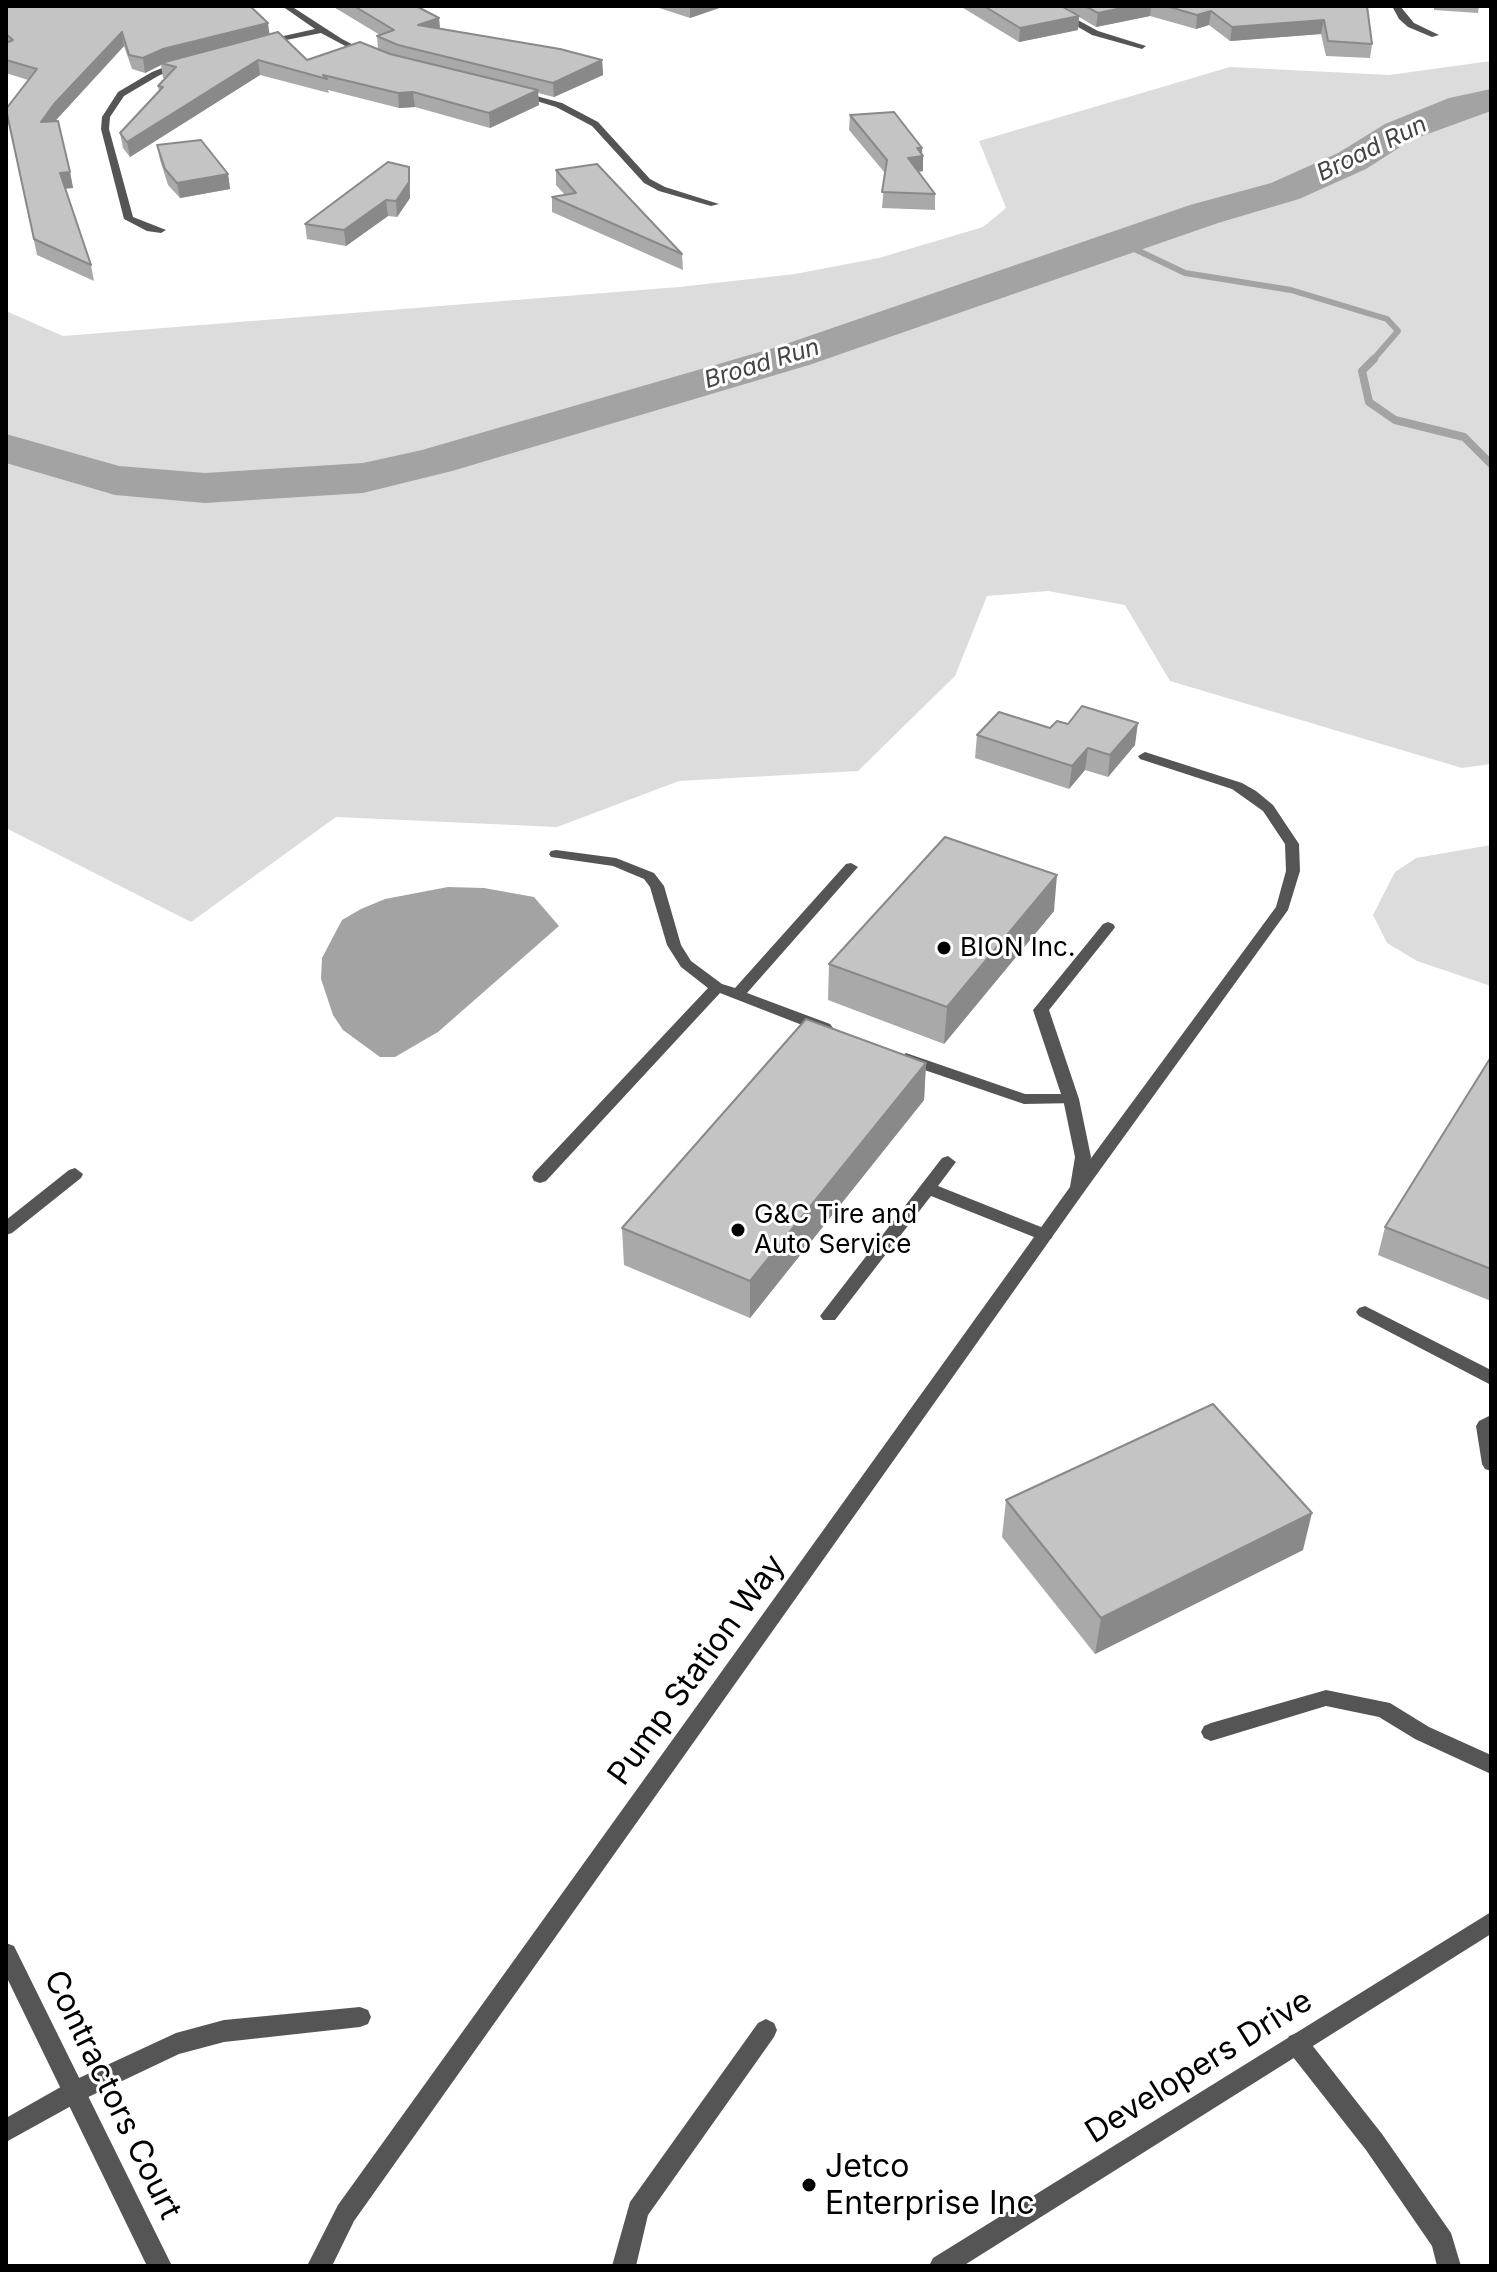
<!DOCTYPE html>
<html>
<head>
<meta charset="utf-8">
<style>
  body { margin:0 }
  #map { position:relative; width:1497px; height:2272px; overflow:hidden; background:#fff; font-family:Inter,sans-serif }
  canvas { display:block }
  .frame { position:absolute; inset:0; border:8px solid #000; pointer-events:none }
</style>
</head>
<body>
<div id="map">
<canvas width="1497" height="2272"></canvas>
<div class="frame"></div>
</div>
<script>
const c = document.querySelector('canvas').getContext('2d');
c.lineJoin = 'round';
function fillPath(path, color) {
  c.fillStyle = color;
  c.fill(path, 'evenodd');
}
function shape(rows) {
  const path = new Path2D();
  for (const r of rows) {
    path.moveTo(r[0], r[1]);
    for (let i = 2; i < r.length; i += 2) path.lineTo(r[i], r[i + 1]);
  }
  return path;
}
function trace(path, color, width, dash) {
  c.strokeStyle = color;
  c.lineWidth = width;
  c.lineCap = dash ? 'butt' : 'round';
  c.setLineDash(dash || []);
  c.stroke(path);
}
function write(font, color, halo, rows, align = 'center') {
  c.font = font + ' Inter,sans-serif';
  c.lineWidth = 6;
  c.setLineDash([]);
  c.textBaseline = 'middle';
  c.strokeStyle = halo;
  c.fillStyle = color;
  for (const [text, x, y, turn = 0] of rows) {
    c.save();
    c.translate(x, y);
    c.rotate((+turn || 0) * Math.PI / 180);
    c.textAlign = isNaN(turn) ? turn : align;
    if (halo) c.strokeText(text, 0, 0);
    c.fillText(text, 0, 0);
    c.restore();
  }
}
const green = shape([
  [1491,61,1491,764,1462,768,1170,681,1125,605,1048,591,987,596,955,676,858,771,679,781,557,827,336,817,191,922,6,828,6,311,63,336,679,287,795,274,879,258,983,227,1006,208,979,141,1230,67,1389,75],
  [1491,845,1491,986,1417,961,1387,943,1373,915,1395,872,1416,858]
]);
const water = shape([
  [448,887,484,888,534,897,559,926,438,1032,395,1057,380,1057,343,1030,333,1015,321,979,322,958,342,920,361,909,385,899]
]);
const streamFar1 = shape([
  [1122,243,1185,273,1291,290,1387,319,1398,331,1372,361]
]);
const stream = shape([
  [1374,359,1362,371,1369,402,1395,420,1464,437,1491,464]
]);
const river = shape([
  [1491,89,1491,111,1411,140,1366,169,1299,199,1218,223,809,365,452,471,363,493,205,503,115,495,6,463,6,434,119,466,205,473,363,463,422,450,777,347,1190,205,1271,183,1338,153,1385,124,1449,98,1491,89]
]);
const service = shape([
  [1145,752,1242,783,1256,791,1273,805,1299,844,1300,871,1288,910,1084,1192,1078,1194,1072,1192,1070,1188,1072,1184,1276,907,1286,871,1285,844,1263,811,1232,789,1140,759,1138,756,1145,752],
  [556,850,616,858,654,873,664,886,681,945,691,961,722,984,735,988,846,864,851,863,858,867,747,993,830,1024,833,1028,830,1032,820,1032,720,993,546,1181,540,1183,534,1181,532,1177,534,1173,708,988,681,967,667,945,650,887,644,879,613,866,551,857,549,854,551,851,556,850],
  [1108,922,1113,924,1115,927,1113,930,1049,1010,1079,1099,1077,1103,1024,1104,901,1062,898,1058,906,1053,1025,1094,1061,1094,1033,1010,1103,924,1108,922],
  [948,1156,956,1162,938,1186,1051,1231,1053,1235,1051,1239,1039,1239,931,1196,835,1320,823,1320,820,1316,823,1312,942,1158,948,1156],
  [75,1168,83,1174,81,1178,12,1233,6,1235,6,1220,69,1170,75,1168],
  [1365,1306,1491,1370,1491,1385,1359,1316,1356,1312,1359,1308,1365,1306],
  [1491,1415,1491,1471,1485,1469,1482,1464,1476,1426,1479,1421,1491,1415],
  [1326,1690,1390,1703,1429,1727,1491,1755,1491,1774,1415,1739,1379,1717,1326,1706,1211,1741,1204,1738,1201,1732,1204,1726,1211,1723,1326,1690],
  [360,2007,368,2010,371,2017,368,2024,360,2027,224,2042,179,2054,82,2100,6,2142,6,2118,66,2084,176,2033,224,2020,360,2007],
  [766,2019,774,2023,777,2030,774,2037,648,2215,636,2266,612,2266,630,2202,758,2023,766,2019],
  [1297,2033,1305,2036,1382,2134,1451,2233,1461,2266,1437,2266,1432,2246,1366,2150,1289,2052,1286,2044,1289,2036,1297,2033]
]);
const minor = shape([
  [282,6,291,6,342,39,371,54,364,56,321,33,261,45,261,41,315,29,282,6],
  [1042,6,1052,6,1098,31,1146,46,1142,49,1092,35,1042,6],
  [1392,6,1400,6,1414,23,1439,35,1432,37,1408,27,1399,19,1392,6],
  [180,61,187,63,158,76,124,96,110,117,109,129,133,217,166,230,161,233,147,231,124,219,101,129,102,117,118,92,152,72,180,61],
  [514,90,562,103,598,122,650,179,665,187,719,204,711,206,659,191,644,183,592,126,556,107,514,94,514,90],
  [1071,1094,1079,1099,1091,1157,1084,1192,354,2221,332,2266,307,2266,338,2205,1070,1187,1075,1157,1063,1099,1071,1094],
  [1491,1912,1491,1934,963,2266,929,2266,933,2258,1491,1912],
  [6,1943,14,1946,172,2266,147,2266,6,1976,6,1943]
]);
const wall = shape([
  [6,6,269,34,307,60,378,50,377,36,380,35,332,6,416,6,439,18,440,28,602,60,603,75,554,97,538,93,539,105,490,128,415,107,399,108,328,90,329,93,260,75,130,157,123,148,120,133,159,91,158,86,166,78,163,78,161,65,145,73,132,69,124,46,55,121,70,172,73,188,65,188,91,265,94,281,37,255,6,109,28,80,6,73],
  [653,6,725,6,690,18],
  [960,6,1367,6,1372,44,1370,58,1326,56,1321,34,1230,41,1209,25,1196,29,1150,16,1096,27,1079,17,1078,30,1019,42],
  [1434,6,1479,6,1478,13,1434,10],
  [850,115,922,148,923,171,918,172,935,194,935,210,882,208,885,173,849,130],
  [157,145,228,174,230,189,180,198,168,185,160,160],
  [556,170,682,254,683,270,552,212,552,197,565,195,556,185],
  [410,182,410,198,397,217,388,216,346,246,307,239,305,224],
  [1050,728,1135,745,1108,777,1085,770,1069,789,975,758,977,735],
  [1054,911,944,1044,828,1000,829,964],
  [1491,1057,1491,1301,1378,1255,1385,1227],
  [926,1063,924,1100,750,1318,624,1265,622,1228],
  [1006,1500,1303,1550,1095,1654,1002,1537]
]);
const shadedWall = shape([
  [690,6,725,6,690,18],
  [1131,6,1151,6,1150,16,1096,27,1098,13],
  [1211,11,1209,25,1196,29,1197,15],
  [1079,16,1078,30,1019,42,1020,28],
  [439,18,440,32,418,25],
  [1324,20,1321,34,1230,41,1232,27],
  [268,23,270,37,161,63,161,65,145,73,143,58,163,49],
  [122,32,124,46,57,119,44,137,41,122,54,104],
  [258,60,260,75,130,157,127,142],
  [602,60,603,75,554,97,553,83],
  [538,90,539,105,490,128,489,113],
  [413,92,415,107,399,108,398,93],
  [917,148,922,148,922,156,923,156,923,171,907,173,908,158],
  [409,167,410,198,397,217,396,201],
  [70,172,73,188,63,189,60,173],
  [228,174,230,189,180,198,177,183],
  [386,200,388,216,346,246,344,230],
  [1138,723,1135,745,1108,777,1110,755],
  [1088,748,1085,770,1069,789,1072,766],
  [1057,875,1054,911,944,1044,947,1007],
  [926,1063,924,1100,750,1318,750,1281],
  [1312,1513,1303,1550,1095,1654,1101,1618]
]);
const building = shape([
  [6,6,250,6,268,23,163,49,143,58,129,55,122,32,54,104,41,122,58,121,70,172,60,173,91,265,34,239,6,109,37,69,6,60,6,43,13,40,6,34,6,6],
  [354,6,416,6,439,18,418,25,560,49,602,60,553,83,398,45,377,36,394,30,354,6],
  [984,6,1061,6,1079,16,1020,28,984,6],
  [1085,6,1131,6,1098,13,1085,6],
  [1166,6,1367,6,1372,44,1328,41,1324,20,1232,27,1211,11,1197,15,1166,6],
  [278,32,307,60,360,42,390,54,538,90,489,113,413,92,398,93,323,75,327,79,258,60,127,142,120,133,163,87,158,86,176,67,161,63,278,32],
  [894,112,922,148,917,148,923,156,908,158,935,194,882,192,887,160,850,115,894,112],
  [201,140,228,174,177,183,165,169,157,145,201,140],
  [388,162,409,167,409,182,396,201,386,200,344,230,305,224,388,162],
  [597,164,682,254,552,197,576,193,556,170,597,164],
  [1082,706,1138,723,1110,755,1088,748,1072,766,977,735,999,712,1050,728,1057,721,1068,724,1082,706],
  [945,837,1057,875,947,1007,829,964,945,837],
  [806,1019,926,1063,750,1281,622,1228,806,1019],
  [1491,1057,1491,1269,1385,1227,1491,1057],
  [1213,1404,1312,1513,1101,1618,1006,1500,1213,1404]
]);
const markers = [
  [944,948,8,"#000"],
  [738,1230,8,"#000"],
  [809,2185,8,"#000"]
];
const farWaternames = [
  ["Broad Run",1372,149,-26],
  ["Broad Run",762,364,-17]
];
const poiNames = [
  ["BION Inc.",960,948],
  ["G&C Tire and",754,1215],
  ["Auto Service",754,1245]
];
const nearStreetnames = [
  ["Pump Station Way",697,1670,-54],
  ["Developers Drive",1199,2067,-32],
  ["Contractors Court",112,2095,64]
];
const nearPoinames = [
  ["Jetco",825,2167],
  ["Enterprise Inc",825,2204]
];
fillPath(green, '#dcdcdc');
fillPath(water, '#a3a3a3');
trace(streamFar1, '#a3a3a3', 6);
trace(stream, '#a3a3a3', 8);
fillPath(river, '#a3a3a3');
fillPath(service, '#555');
fillPath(minor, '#555');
fillPath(wall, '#a9a9a9');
fillPath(shadedWall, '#898989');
fillPath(building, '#c4c4c4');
trace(building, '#898989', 2);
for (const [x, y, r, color] of markers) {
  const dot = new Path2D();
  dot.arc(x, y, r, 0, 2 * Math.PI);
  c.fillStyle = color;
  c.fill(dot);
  trace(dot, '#fff', 3);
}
write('italic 24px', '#444', '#fff', farWaternames);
write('26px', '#000', '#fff', poiNames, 'left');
write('32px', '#000', '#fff', nearStreetnames);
write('32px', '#000', '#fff', nearPoinames, 'left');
</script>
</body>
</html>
